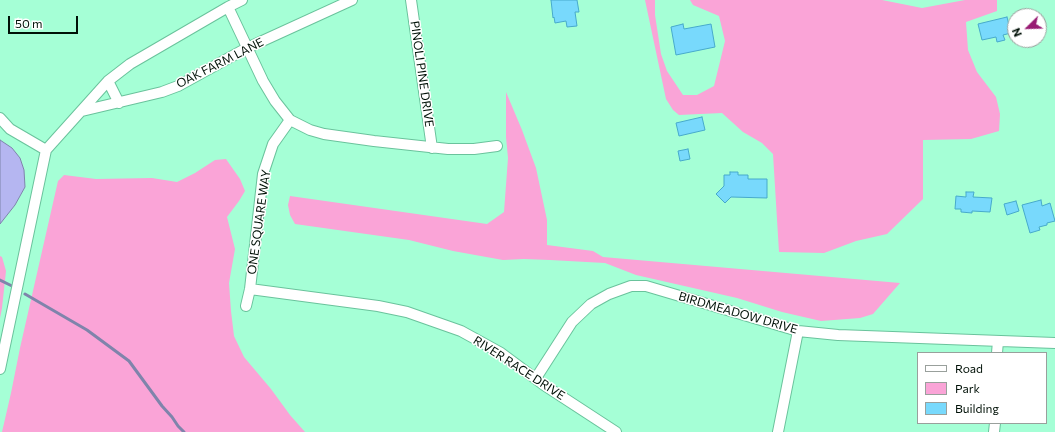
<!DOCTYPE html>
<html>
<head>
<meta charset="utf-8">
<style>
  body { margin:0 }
  #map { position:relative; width:1055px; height:432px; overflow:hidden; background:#a5ffd6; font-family:Commissioner,sans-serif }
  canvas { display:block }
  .legend { position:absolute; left:917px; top:352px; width:130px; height:72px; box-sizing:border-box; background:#fff; border:1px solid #99a09c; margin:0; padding:5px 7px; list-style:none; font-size:12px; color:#001107 }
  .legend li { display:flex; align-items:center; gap:8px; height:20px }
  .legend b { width:20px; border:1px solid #99a09c }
  .north { position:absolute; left:1007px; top:8px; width:40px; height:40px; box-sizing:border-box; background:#fff; border:1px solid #99a09c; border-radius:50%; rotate:247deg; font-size:11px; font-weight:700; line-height:16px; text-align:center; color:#001107 }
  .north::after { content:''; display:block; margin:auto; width:14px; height:18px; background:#981b73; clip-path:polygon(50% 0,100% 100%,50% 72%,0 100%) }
  .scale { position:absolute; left:8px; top:16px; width:70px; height:18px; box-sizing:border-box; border:2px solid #001107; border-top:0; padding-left:5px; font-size:12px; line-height:14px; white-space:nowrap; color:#001107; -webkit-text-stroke:3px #fff; paint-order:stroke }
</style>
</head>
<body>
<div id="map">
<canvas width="1055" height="432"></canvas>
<ul class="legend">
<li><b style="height:5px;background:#fff"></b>Road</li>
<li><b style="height:11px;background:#faa4d7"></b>Park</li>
<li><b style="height:11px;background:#78d9fc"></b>Building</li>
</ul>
<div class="north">N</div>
<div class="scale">50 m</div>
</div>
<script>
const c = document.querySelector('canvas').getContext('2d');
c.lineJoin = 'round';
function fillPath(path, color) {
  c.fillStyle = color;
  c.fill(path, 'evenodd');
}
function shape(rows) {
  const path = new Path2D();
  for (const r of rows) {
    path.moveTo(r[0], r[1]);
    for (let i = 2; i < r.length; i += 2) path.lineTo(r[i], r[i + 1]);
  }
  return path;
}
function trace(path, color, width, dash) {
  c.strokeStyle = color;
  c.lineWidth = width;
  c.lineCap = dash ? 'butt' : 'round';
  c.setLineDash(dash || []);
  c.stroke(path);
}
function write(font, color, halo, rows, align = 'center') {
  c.font = font + ' Commissioner,sans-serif';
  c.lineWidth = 3;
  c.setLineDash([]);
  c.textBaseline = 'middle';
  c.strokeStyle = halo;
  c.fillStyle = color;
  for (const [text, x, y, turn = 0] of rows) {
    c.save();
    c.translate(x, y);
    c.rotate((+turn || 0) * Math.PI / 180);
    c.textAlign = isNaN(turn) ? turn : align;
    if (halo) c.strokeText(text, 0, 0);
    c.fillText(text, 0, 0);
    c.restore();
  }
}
const green = shape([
  [645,0,655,0,655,15,661,54,667,71,683,95,697,95,714,86,725,41,719,16,693,5,690,0,882,0,922,8,965,0,997,0,997,11,966,22,968,50,977,72,996,97,1000,114,999,131,971,139,923,140,923,199,887,234,856,241,824,253,779,252,773,154,762,143,743,132,722,113,679,115,673,110,666,99],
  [506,92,522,130,536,168,547,220,547,245,593,251,603,257,900,283,873,314,860,318,821,321,782,312,737,298,636,275,605,263,550,260,524,259,503,260,453,251,409,240,295,224,290,215,288,205,290,196,487,224,504,212,508,158,506,137],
  [226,159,240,179,245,191,239,201,227,217,235,249,229,283,231,311,234,336,244,357,271,389,290,415,305,432,2,432,11,393,20,348,58,181,64,175,96,179,152,178,177,182,195,173,215,160],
  [0,256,2,257,6,271,2,308,0,318]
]);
const water = shape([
  [0,140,12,148,20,158,24,170,25,187,15,205,0,224,0,140]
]);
const stream = shape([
  [0,280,12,286],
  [25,294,87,330,129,361,162,406,172,417,178,426,184,432]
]);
const building = shape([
  [551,0,577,0,579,12,575,12,577,26,567,27,566,21,555,23,554,17,553,18,551,0],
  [1007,17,1011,33,1003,35,1005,40,997,42,996,37,982,40,978,24,1007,17],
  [683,24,684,29,711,24,715,47,676,55,671,27,683,24],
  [702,117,705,130,679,136,676,123,702,117],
  [688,149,690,159,680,161,678,151,688,149],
  [730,172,738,172,738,175,748,175,748,179,767,179,767,198,731,197,725,203,716,194,724,186,724,175,730,175,730,172],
  [966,192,974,192,973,197,992,198,990,212,972,211,972,213,961,212,961,209,955,209,956,196,966,197,966,192],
  [1041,200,1042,206,1050,203,1055,221,1047,223,1047,225,1039,227,1040,230,1030,233,1022,205,1041,200],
  [1016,201,1019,211,1007,215,1004,204,1016,201]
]);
const minor = shape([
  [411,0,432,148],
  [228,7,263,81,275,101,290,120,310,130,324,134,374,141,448,149,474,149,497,146],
  [108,81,119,103],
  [82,111,162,92,178,86,247,48,352,0],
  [0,118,10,129,46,150],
  [250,289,378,306,407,312,461,331,501,353,544,385,616,432],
  [246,306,250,289,263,174,273,144,290,120],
  [997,353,998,341],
  [0,369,46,150,108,81,130,64,228,7,242,0],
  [536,378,572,322,591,304,609,294,631,286,646,286,798,331,838,335,1055,343],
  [778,432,798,331],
  [994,432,995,423]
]);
const streetNames = [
  ["OAK FARM LANE",220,63,-27],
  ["PINOLI PINE DRIVE",422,74,82],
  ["ONE SQUARE WAY",259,222,-82],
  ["BIRDMEADOW DRIVE",738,313,16],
  ["RIVER RACE DRIVE",519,368,33]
];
fillPath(green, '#faa4d7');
fillPath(water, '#b5b6f1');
trace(water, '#7f84ab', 1);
trace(stream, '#7f84ab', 3);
fillPath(building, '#78d9fc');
trace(building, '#47aacb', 1);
trace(minor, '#6ac39c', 12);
trace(minor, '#fff', 10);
write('12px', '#001107', '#fff', streetNames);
</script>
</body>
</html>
